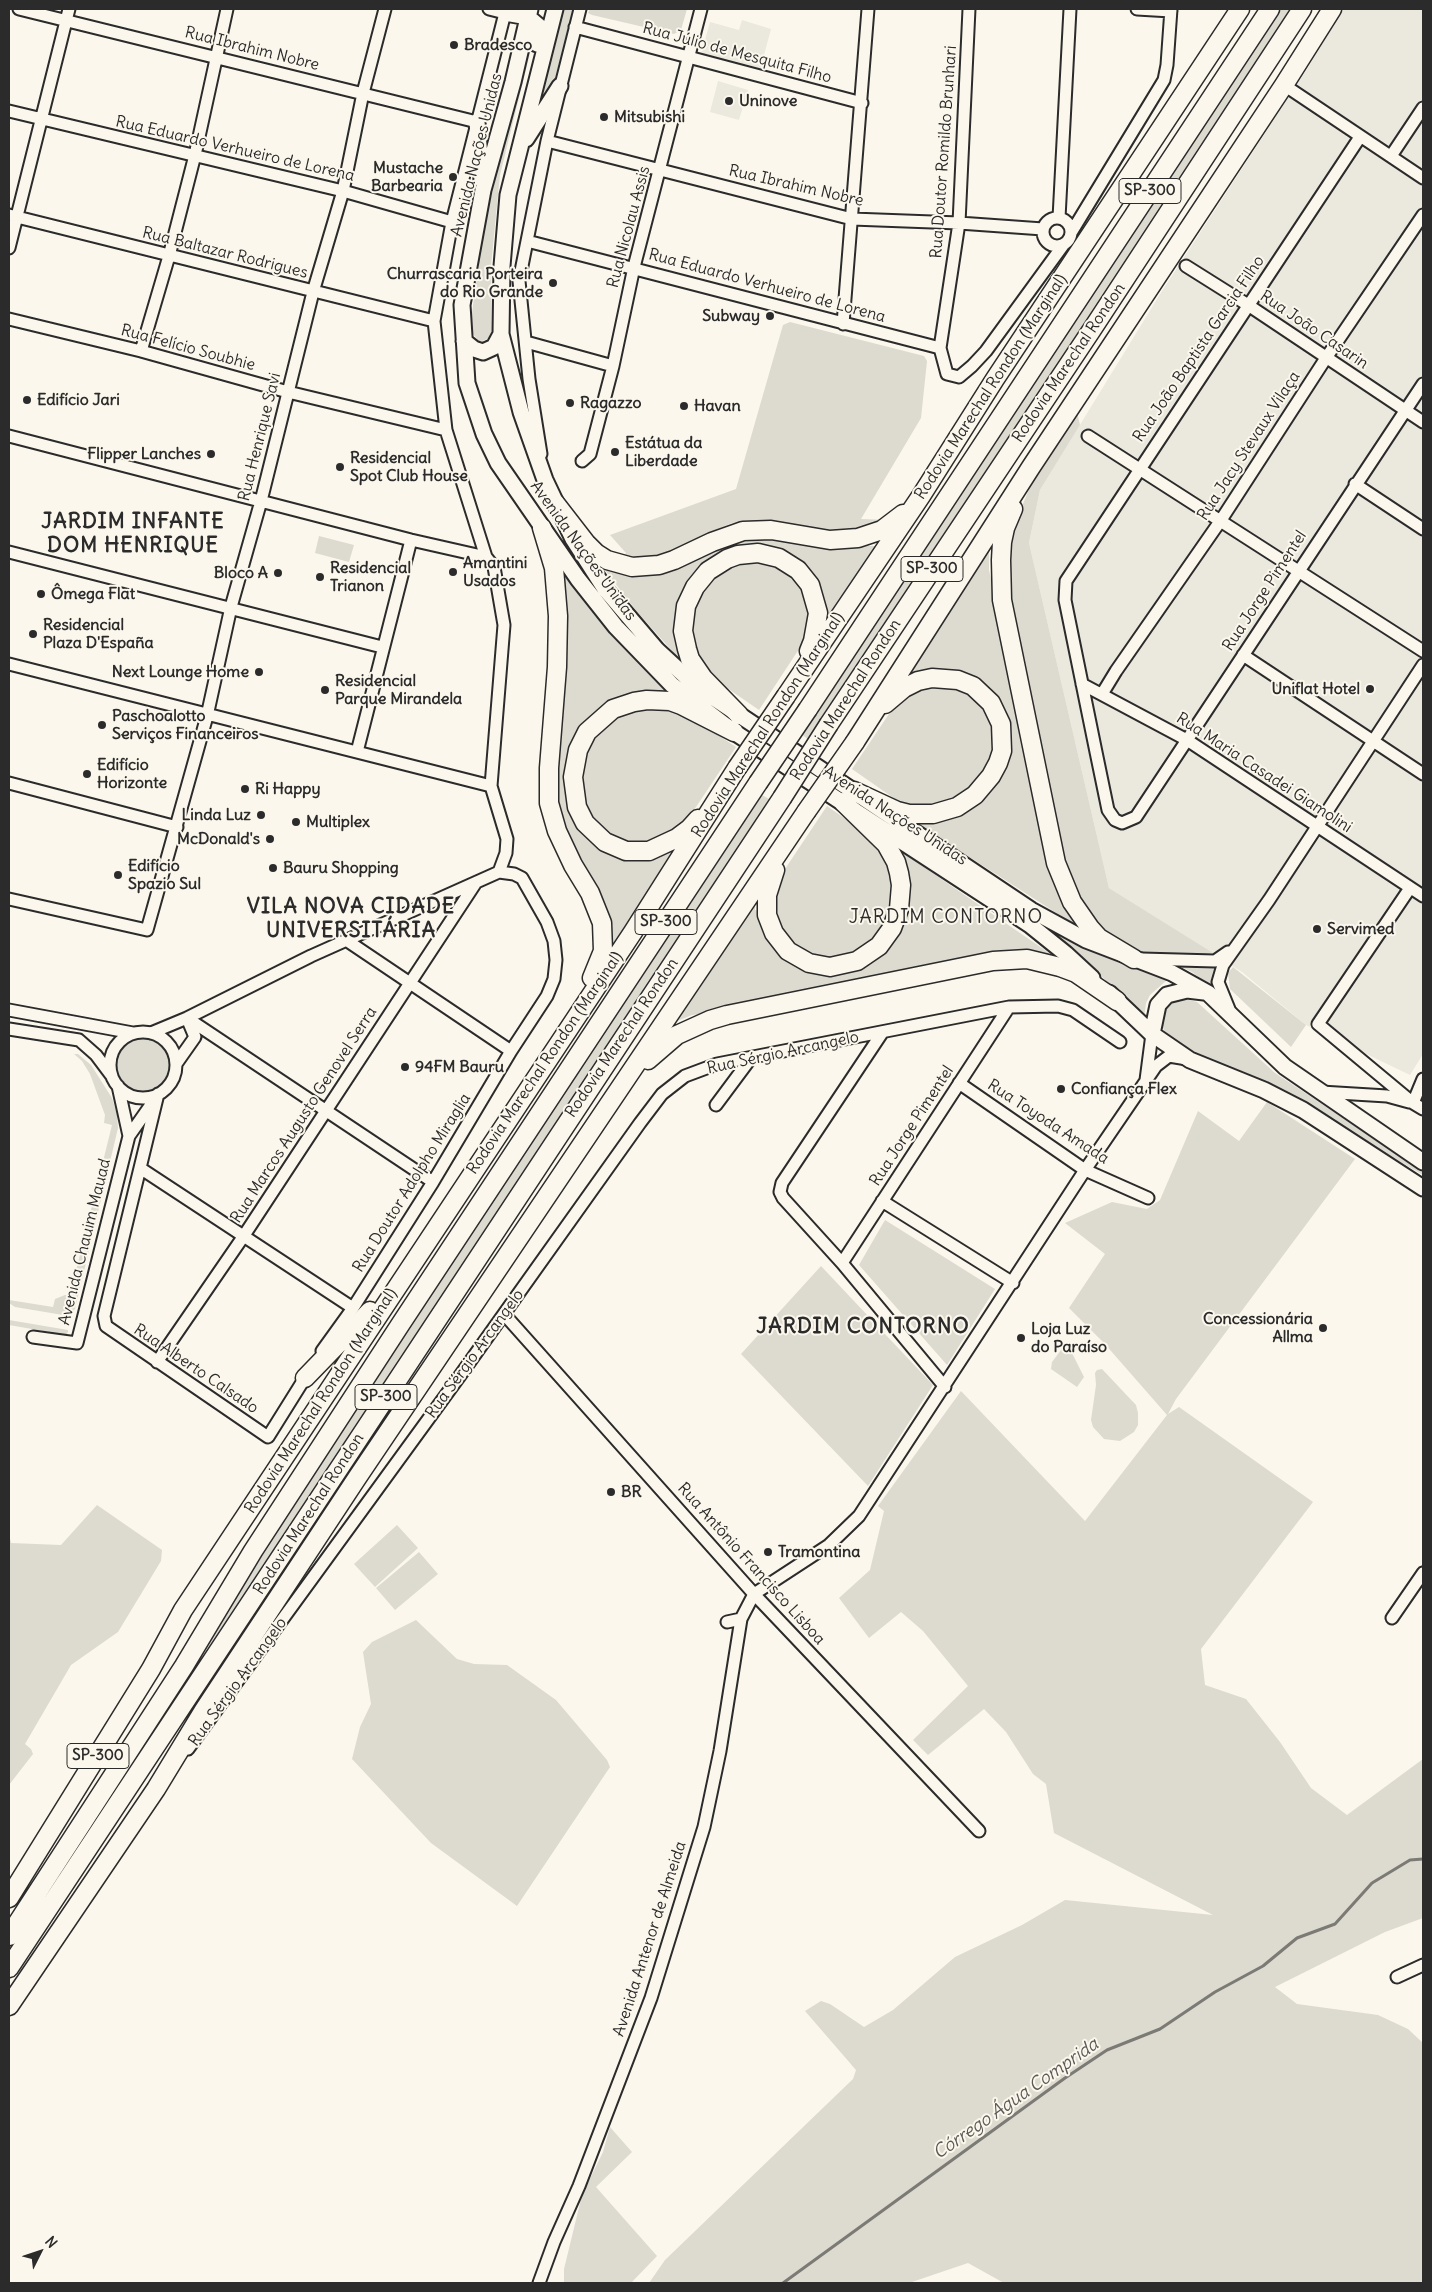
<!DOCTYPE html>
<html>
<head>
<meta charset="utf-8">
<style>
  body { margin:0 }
  #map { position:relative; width:1432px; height:2292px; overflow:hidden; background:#fbf7ec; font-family:Delius,sans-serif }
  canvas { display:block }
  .frame { position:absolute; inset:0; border:10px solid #2b2b2b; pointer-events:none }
  .north { position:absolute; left:15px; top:2227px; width:50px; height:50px; -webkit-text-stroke:4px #fbf7ec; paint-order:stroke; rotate:49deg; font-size:14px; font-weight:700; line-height:20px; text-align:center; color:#2b2b2b }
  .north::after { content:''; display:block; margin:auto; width:18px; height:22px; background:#2b2b2b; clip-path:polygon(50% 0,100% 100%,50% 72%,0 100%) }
</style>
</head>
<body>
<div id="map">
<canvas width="1432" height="2292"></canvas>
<div class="frame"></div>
<div class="north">N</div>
</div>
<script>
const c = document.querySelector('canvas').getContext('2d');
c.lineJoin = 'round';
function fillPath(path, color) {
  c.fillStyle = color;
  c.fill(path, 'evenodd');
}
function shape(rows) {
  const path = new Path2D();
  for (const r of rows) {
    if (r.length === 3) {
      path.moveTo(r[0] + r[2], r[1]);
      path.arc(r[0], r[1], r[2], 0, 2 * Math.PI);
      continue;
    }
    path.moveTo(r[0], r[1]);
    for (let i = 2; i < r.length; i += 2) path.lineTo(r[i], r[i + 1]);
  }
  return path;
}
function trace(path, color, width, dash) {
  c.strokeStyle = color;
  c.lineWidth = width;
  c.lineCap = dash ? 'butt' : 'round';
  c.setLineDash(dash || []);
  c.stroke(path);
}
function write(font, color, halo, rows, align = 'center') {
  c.font = font + ' Delius,sans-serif';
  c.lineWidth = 4;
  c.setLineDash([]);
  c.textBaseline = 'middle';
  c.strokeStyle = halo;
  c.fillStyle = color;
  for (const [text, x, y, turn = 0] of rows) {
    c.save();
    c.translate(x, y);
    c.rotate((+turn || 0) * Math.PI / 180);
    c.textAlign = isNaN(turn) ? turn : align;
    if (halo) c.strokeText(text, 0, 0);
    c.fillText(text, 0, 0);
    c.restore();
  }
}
const built = shape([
  [1343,9,1423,9,1423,1054,1410,1075,1306,1025,1242,972,1109,888,1029,543,1040,490,1162,291,1309,66],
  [742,20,771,29,760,70,701,54,710,22,739,30],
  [718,81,748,90,739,120,710,112]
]);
const green = shape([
  [562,9,573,9,552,90,537,107],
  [590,9,687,9,681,30,674,34,592,15,588,13],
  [1278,9,1294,9,809,740,801,734],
  [535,33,500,175,491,266,492,330,489,338,480,342,472,333,472,313,484,225,531,34],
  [790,322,924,356,927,361,921,418,861,519,890,520,841,534,769,522,749,521,732,523,715,530,659,559,621,559,626,553,610,535,736,489,783,325],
  [1077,412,1080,425,1040,490,1029,543,1109,888,1213,953,1188,956,1132,952,1102,933,1064,873,1007,594,1013,527,1031,485],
  [750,535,843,546,877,546,827,621,824,604,779,551,697,575,684,664,638,613,601,565,612,569],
  [319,536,354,545,349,562,315,553],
  [989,549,989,570,999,614,1067,908,1075,925,915,822,997,780,994,697,921,672,905,677],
  [554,553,687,703,650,693,573,744,586,833,663,853,665,855,677,848,613,946,611,935,578,864,555,801],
  [740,559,786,566,810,596,808,631,803,643,759,710,727,688,723,691,698,665,689,616,702,585],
  [938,684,963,688,984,703,995,726,993,759,974,788,943,806,912,808,895,799,852,769,893,708,911,692],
  [659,706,686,714,736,747,692,813,677,828,642,846,612,840,585,813,579,787,588,743,622,712],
  [760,794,771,800,143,1751,140,1750,237,1590,346,1420],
  [827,806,874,839,892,866,894,903,881,935,843,961,810,958,783,937,774,912,773,900,781,875],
  [899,850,1055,957,1024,954,718,1012,692,1015,677,1021,755,903,755,910,759,911,807,970,892,941],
  [1034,920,1098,954,1167,980,1150,995,1146,1003,1144,1018,1087,962],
  [1181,967,1216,968,1213,980,1214,989,1192,972],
  [1233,967,1306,1025,1291,1047,1230,989,1228,973],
  [1185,999,1197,1002,1275,1073,1423,1171,1423,1175,1346,1130,1292,1094,1207,1060,1174,1041,1164,1031,1161,1019,1165,1008,1171,1003],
  [143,1065,26],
  [74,1054,78,1054,91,1065,112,1098,117,1114,118,1128,75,1309,71,1313,63,1315,15,1307,9,1303,9,1300,53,1307,55,1299,65,1295,70,1295,112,1125,104,1123,105,1115,90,1074,82,1061],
  [1267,1102,1355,1159,1176,1399,1168,1414,1179,1407,1313,1502,1201,1649,1205,1685,1246,1699,1280,1742,1311,1788,1347,1815,1423,1759,1423,1918,1385,1932,1275,1987,1297,2004,1378,2015,1408,2029,1423,2043,1423,2283,1004,2283,968,2263,909,2283,649,2283,665,2260,853,2079,856,2070,805,2011,821,2001,830,2004,864,2027,893,2010,955,1957,1022,1925,1065,1900,1213,1915,1054,1833,1046,1784,1033,1774,1006,1732,984,1709,928,1755,913,1740,968,1686,923,1631,901,1612,869,1638,839,1598,870,1570,884,1511,878,1506,961,1391,1085,1521,1167,1415,1104,1343,1069,1308,1105,1254,1065,1223,1112,1202,1147,1209,1160,1200,1198,1111,1239,1141],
  [885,1220,995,1289,947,1365,859,1265],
  [821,1266,933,1385,868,1486,741,1354],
  [9,1320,68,1330,68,1332,66,1335,9,1325],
  [1064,1346,1070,1349,1084,1377,1077,1387,1051,1369,1052,1362],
  [1102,1369,1136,1405,1138,1413,1138,1425,1134,1432,1120,1441,1104,1439,1093,1427,1091,1420,1096,1385,1095,1373,1097,1370],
  [97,1505,162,1550,161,1561,118,1632,71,1665,25,1744,31,1749,33,1754,9,1785,9,1534,11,1543,61,1545],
  [397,1525,418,1548,375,1587,354,1564],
  [419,1552,438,1574,395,1610,376,1588],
  [416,1620,457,1659,474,1664,507,1665,556,1700,607,1760,610,1767,517,1906,431,1843,352,1759,360,1727,371,1704,363,1652,372,1642],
  [610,2127,632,2152,596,2187,657,2256,631,2283,564,2283,564,2269,582,2195,603,2152]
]);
const stream = shape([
  [783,2283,1065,2078,1107,2050,1160,2029,1215,1992,1263,1966,1297,1938,1335,1924,1372,1883,1410,1860,1423,1859]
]);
const minor = shape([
  [19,9,477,122],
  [489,9,505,13],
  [969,9,959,223,940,348,947,374,959,377,972,366,986,351,1064,244],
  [1137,9,1171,11],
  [575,27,862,103],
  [1284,85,1423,178],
  [9,111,343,191,452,222],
  [1360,137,1066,581,1065,600,1096,752,1108,810,1115,820,1122,823,1136,817,1423,384],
  [547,141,852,219,959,223,1043,229],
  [1391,156,1423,108],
  [9,215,434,321],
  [1057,232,14],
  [1059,218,1070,9],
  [1071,233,1164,80,1167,65,1171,9],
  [527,241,940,348],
  [9,248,69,9],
  [1186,266,1248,305,1423,422],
  [9,319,141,351,288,392,446,430],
  [843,324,868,9],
  [526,342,613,366],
  [141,351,169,256,195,155,227,9],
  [9,436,411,540,486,557],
  [1088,436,1423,651],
  [541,454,529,379,519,281,547,141,580,9],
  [582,461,590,454,613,366,634,267,701,9],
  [1355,484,1423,529],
  [9,552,382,647],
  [1243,655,1423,774],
  [9,664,491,786],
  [1082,684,1187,740,1423,896],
  [1102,694,1116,671,1221,520,1326,358,1423,215],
  [357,752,411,540],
  [9,783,177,827],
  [499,872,506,853,507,839,491,786,504,625,494,567,486,557,446,430,434,321,452,222,506,9],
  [1410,888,1318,1024,1413,1103,1423,1109],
  [9,899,147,930,207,716,231,607,261,501,313,292,343,191,363,93,385,9],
  [346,940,511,1051],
  [1142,959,1215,961,1228,952],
  [1229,1009,1218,982,1223,965,1269,900,1423,665],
  [9,1010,133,1033],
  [187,1018,433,1182],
  [9,1029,79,1040,96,1055,111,1075],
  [143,1065,33],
  [151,1033,187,1018,311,956,499,872],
  [882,1033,782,1183,780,1192,783,1198,842,1263,945,1387],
  [176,1064,195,1037,187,1018],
  [1146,1080,1152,1034],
  [959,1083,1085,1170,1148,1198],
  [118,1086,129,1136,155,1099],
  [1321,1092,1387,1096,1409,1102],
  [158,1094,104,1316,106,1326,268,1437,308,1373],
  [1413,1103,1423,1079],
  [716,1105,751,1058],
  [140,1168,353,1308],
  [882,1201,1013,1283],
  [842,1263,1009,1007],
  [504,1314,754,1594,979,1831],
  [33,1337,77,1343,129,1136],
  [322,1351,353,1308,433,1182,511,1051,547,996,554,979,556,960,554,941,547,922,522,878,514,874,499,872],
  [157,1362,243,1237,475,884],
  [1392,1618,1423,1573],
  [727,1622,741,1619],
  [188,1749,459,1377,640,1123,662,1094,685,1076,717,1064,1009,1007,1058,1006,1073,1010,1120,1042],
  [1397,1977,1423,1965],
  [539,2283,554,2242,579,2186,651,1998,704,1827,720,1751,741,1619,754,1594,829,1545,859,1516,1085,1170,1156,1066,1169,1056,1187,1059]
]);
const major = shape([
  [530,9,513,82,483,190,462,305,467,383,484,434,498,463,578,579,616,627,672,685,734,732,1030,925,1066,954,1092,978],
  [555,9,508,195,502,266,501,334,521,412,545,480,573,539,605,589,657,650,696,686,1031,910,1086,940,1172,973,1208,993,1285,1067,1423,1162],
  [505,13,528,17,541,28,537,44],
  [477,122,482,180],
  [526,139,560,86],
  [464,341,474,349,483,352,494,347,501,334],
  [1109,993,1152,1034,1190,1060,1264,1090,1303,1110,1423,1188],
  [1152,1034,1158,1005,1167,995,1187,990,1204,992]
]);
const highway = shape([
  [555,503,586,543,596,553,607,560,632,567,659,565,674,560,712,542,743,531,771,530,830,540,858,538,882,530,903,514],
  [1013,509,1005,528,1002,542,1001,560,1002,600,1056,863,1072,902,1090,928,1099,938,1134,959],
  [542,528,554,568,558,616,557,667,549,768,549,803,557,831,573,865,590,893,602,923,603,951,592,978],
  [786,696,921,496,995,379,1240,9],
  [808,709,1270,9],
  [739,715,703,678,690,659,687,649,683,631,686,606,695,587,708,571,727,559,738,555,758,553,779,558,798,570,810,585,818,613,813,641,809,651],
  [829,724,1091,331,1302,9],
  [855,742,1031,467,1284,85,1332,9],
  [854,791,897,811,909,814,933,814,957,807,975,795,991,776,998,763,1002,751,1001,724,991,703,973,686,958,680,932,678,918,681,904,688,885,704],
  [698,819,689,829,677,838,649,851,626,851,605,842,585,823,577,807,573,777,578,750,587,732,613,709,634,702,647,700,670,701,681,705,734,732],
  [775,870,767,895,767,915,774,933,788,951,809,963,830,967,857,961,879,946,892,928,899,909,901,885,899,873,896,862,886,844,843,802],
  [648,1060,677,1035,710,1020,727,1015,993,961,1027,959,1060,967,1076,973,1117,1001],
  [305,1378,370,1311],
  [9,1898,151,1669,183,1610,633,932,737,768],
  [9,1936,184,1666,253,1551,400,1325,758,783],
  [9,1968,782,798],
  [9,2006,156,1789,204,1710,357,1478,806,812]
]);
const highwayBridge = shape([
  [737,768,786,696],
  [758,783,808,709],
  [782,798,829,724],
  [806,812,855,742]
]);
const markers = [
  [454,45,5,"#2b2b2b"],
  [729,101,5,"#2b2b2b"],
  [604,117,5,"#2b2b2b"],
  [453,177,5,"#2b2b2b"],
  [553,283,5,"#2b2b2b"],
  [770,316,5,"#2b2b2b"],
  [27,400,5,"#2b2b2b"],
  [570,403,5,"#2b2b2b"],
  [684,406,5,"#2b2b2b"],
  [615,452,5,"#2b2b2b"],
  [211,454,5,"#2b2b2b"],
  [340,467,5,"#2b2b2b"],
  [453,572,5,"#2b2b2b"],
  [278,573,5,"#2b2b2b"],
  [320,577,5,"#2b2b2b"],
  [41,594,5,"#2b2b2b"],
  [33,634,5,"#2b2b2b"],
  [259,672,5,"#2b2b2b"],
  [1370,689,5,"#2b2b2b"],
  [325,690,5,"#2b2b2b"],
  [102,725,5,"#2b2b2b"],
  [87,774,5,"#2b2b2b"],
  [245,789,5,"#2b2b2b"],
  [261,815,5,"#2b2b2b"],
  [296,822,5,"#2b2b2b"],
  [270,839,5,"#2b2b2b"],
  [273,868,5,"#2b2b2b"],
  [118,875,5,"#2b2b2b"],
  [1317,929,5,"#2b2b2b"],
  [405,1067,5,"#2b2b2b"],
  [1061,1089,5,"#2b2b2b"],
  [1323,1328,5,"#2b2b2b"],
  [1021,1338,5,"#2b2b2b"],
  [611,1492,5,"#2b2b2b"],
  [768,1552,5,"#2b2b2b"]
];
const shields = [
  [1150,191,62],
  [932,569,62],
  [666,922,62],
  [386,1397,62],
  [98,1756,62]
];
const shieldNames = [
  ["SP-300",1150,191],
  ["SP-300",932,569],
  ["SP-300",666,922],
  ["SP-300",386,1397],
  ["SP-300",98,1756]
];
const poiNames = [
  ["Bradesco",464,45],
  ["Uninove",739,101],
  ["Mitsubishi",614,117],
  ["Mustache",443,168,"right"],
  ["Barbearia",443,186,"right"],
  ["Churrascaria Porteira",543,274,"right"],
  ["do Rio Grande",543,292,"right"],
  ["Subway",760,316,"right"],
  ["Edifício Jari",37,400],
  ["Ragazzo",580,403],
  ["Havan",694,406],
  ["Estátua da",625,443],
  ["Liberdade",625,461],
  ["Flipper Lanches",201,454,"right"],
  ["Residencial",350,458],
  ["Spot Club House",350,476],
  ["Amantini",463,563],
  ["Usados",463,581],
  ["Residencial",330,568],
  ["Trianon",330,586],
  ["Bloco A",268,573,"right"],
  ["Ômega Flat",51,594],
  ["Residencial",43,625],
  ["Plaza D'España",43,643],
  ["Next Lounge Home",249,672,"right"],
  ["Residencial",335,681],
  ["Parque Mirandela",335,699],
  ["Uniflat Hotel",1360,689,"right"],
  ["Paschoalotto",112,716],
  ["Serviços Financeiros",112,734],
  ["Edifício",97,765],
  ["Horizonte",97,783],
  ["Ri Happy",255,789],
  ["Linda Luz",251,815,"right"],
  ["Multiplex",306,822],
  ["McDonald's",260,839,"right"],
  ["Edifício",128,866],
  ["Spazio Sul",128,884],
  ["Bauru Shopping",283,868],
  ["Servimed",1327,929],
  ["94FM Bauru",415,1067],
  ["Confiança Flex",1071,1089],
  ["Concessionária",1313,1319,"right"],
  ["Allma",1313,1337,"right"],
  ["Loja Luz",1031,1329],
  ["do Paraíso",1031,1347],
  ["BR",621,1492],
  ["Tramontina",778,1552]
];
const streetNames = [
  ["Rua Ibrahim Nobre",252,49,14],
  ["Rua Júlio de Mesquita Filho",737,53,15],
  ["Rua Eduardo Verhueiro de Lorena",235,149,13],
  ["Rua Doutor Romildo Brunhari",944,152,-86],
  ["Avenida Nações Unidas",477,155,-76],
  ["Rua Ibrahim Nobre",796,186,13],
  ["Rua Nicolau Assis",629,227,-75],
  ["Rua Baltazar Rodrigues",225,253,14],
  ["Rua Eduardo Verhueiro de Lorena",767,286,15],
  ["Rua João Casarin",1314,330,34],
  ["Rua Felício Soubhie",188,348,15],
  ["Rua João Baptista Garcia Filho",1199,349,-56],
  ["Rodovia Marechal Rondon",1069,363,-56],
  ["Rodovia Marechal Rondon (Marginal)",991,387,-57],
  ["Rua Henrique Savi",260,437,-76],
  ["Rua Jacy Stevaux Vilaça",1249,446,-57],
  ["Avenida Nações Unidas",583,551,54],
  ["Rua Jorge Pimentel",1265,591,-57],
  ["Rodovia Marechal Rondon",846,700,-57],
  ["Rodovia Marechal Rondon (Marginal)",768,725,-57],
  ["Rua Maria Casadei Giamolini",1264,773,33],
  ["Avenida Nações Unidas",895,816,33],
  ["Rodovia Marechal Rondon",622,1038,-56],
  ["Rua Sérgio Arcangelo",783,1053,-12],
  ["Rodovia Marechal Rondon (Marginal)",545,1063,-56],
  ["Rua Marcos Augusto Genovel Serra",304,1115,-57],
  ["Rua Toyoda Amada",1048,1122,33],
  ["Rua Jorge Pimentel",912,1126,-57],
  ["Rua Doutor Adolpho Miraglia",412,1183,-58],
  ["Avenida Chauim Mauad",85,1242,-76],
  ["Rua Sérgio Arcangelo",475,1354,-54],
  ["Rua Alberto Calsado",196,1369,34],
  ["Rodovia Marechal Rondon (Marginal)",321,1401,-57],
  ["Rodovia Marechal Rondon",309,1514,-57],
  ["Rua Antônio Francisco Lisboa",751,1564,48],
  ["Rua Sérgio Arcangelo",238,1682,-54],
  ["Avenida Antenor de Almeida",650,1939,-72]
];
const waterNames = [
  ["Córrego Água Comprida",1016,2099,-35]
];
const quarterNames = [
  ["JARDIM CONTORNO",946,918]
];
const districtNames = [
  ["JARDIM INFANTE",133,522],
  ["DOM HENRIQUE",133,546],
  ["VILA NOVA CIDADE",351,907],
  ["UNIVERSITÁRIA",351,931],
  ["JARDIM CONTORNO",863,1327]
];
fillPath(built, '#ebe8de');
fillPath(green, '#dddad0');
trace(stream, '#7b7a75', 3);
trace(minor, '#2b2b2b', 15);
trace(major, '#2b2b2b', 19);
trace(highway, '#2b2b2b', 21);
trace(minor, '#fbf7ec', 11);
trace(major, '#fbf7ec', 15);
trace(highway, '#fbf7ec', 18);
trace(highwayBridge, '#2b2b2b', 21, []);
trace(highwayBridge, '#fbf7ec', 18);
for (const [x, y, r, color] of markers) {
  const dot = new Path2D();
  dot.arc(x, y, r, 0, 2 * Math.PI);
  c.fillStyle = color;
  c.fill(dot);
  trace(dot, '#fbf7ec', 2);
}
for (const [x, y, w] of shields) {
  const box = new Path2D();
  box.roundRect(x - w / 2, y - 12.5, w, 25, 4);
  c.fillStyle = '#fbf7ec';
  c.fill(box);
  trace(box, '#2b2b2b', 1);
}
write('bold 15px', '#2b2b2b', null, shieldNames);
write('bold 16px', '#2b2b2b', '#fbf7ec', poiNames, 'left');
write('16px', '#2b2b2b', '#fbf7ec', streetNames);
write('italic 18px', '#5a5956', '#fbf7ec', waterNames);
c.letterSpacing = '1px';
write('19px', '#2b2b2b', '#fbf7ec', quarterNames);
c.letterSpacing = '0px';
c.letterSpacing = '1px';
write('bold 21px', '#2b2b2b', '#fbf7ec', districtNames);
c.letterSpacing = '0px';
</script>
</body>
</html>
